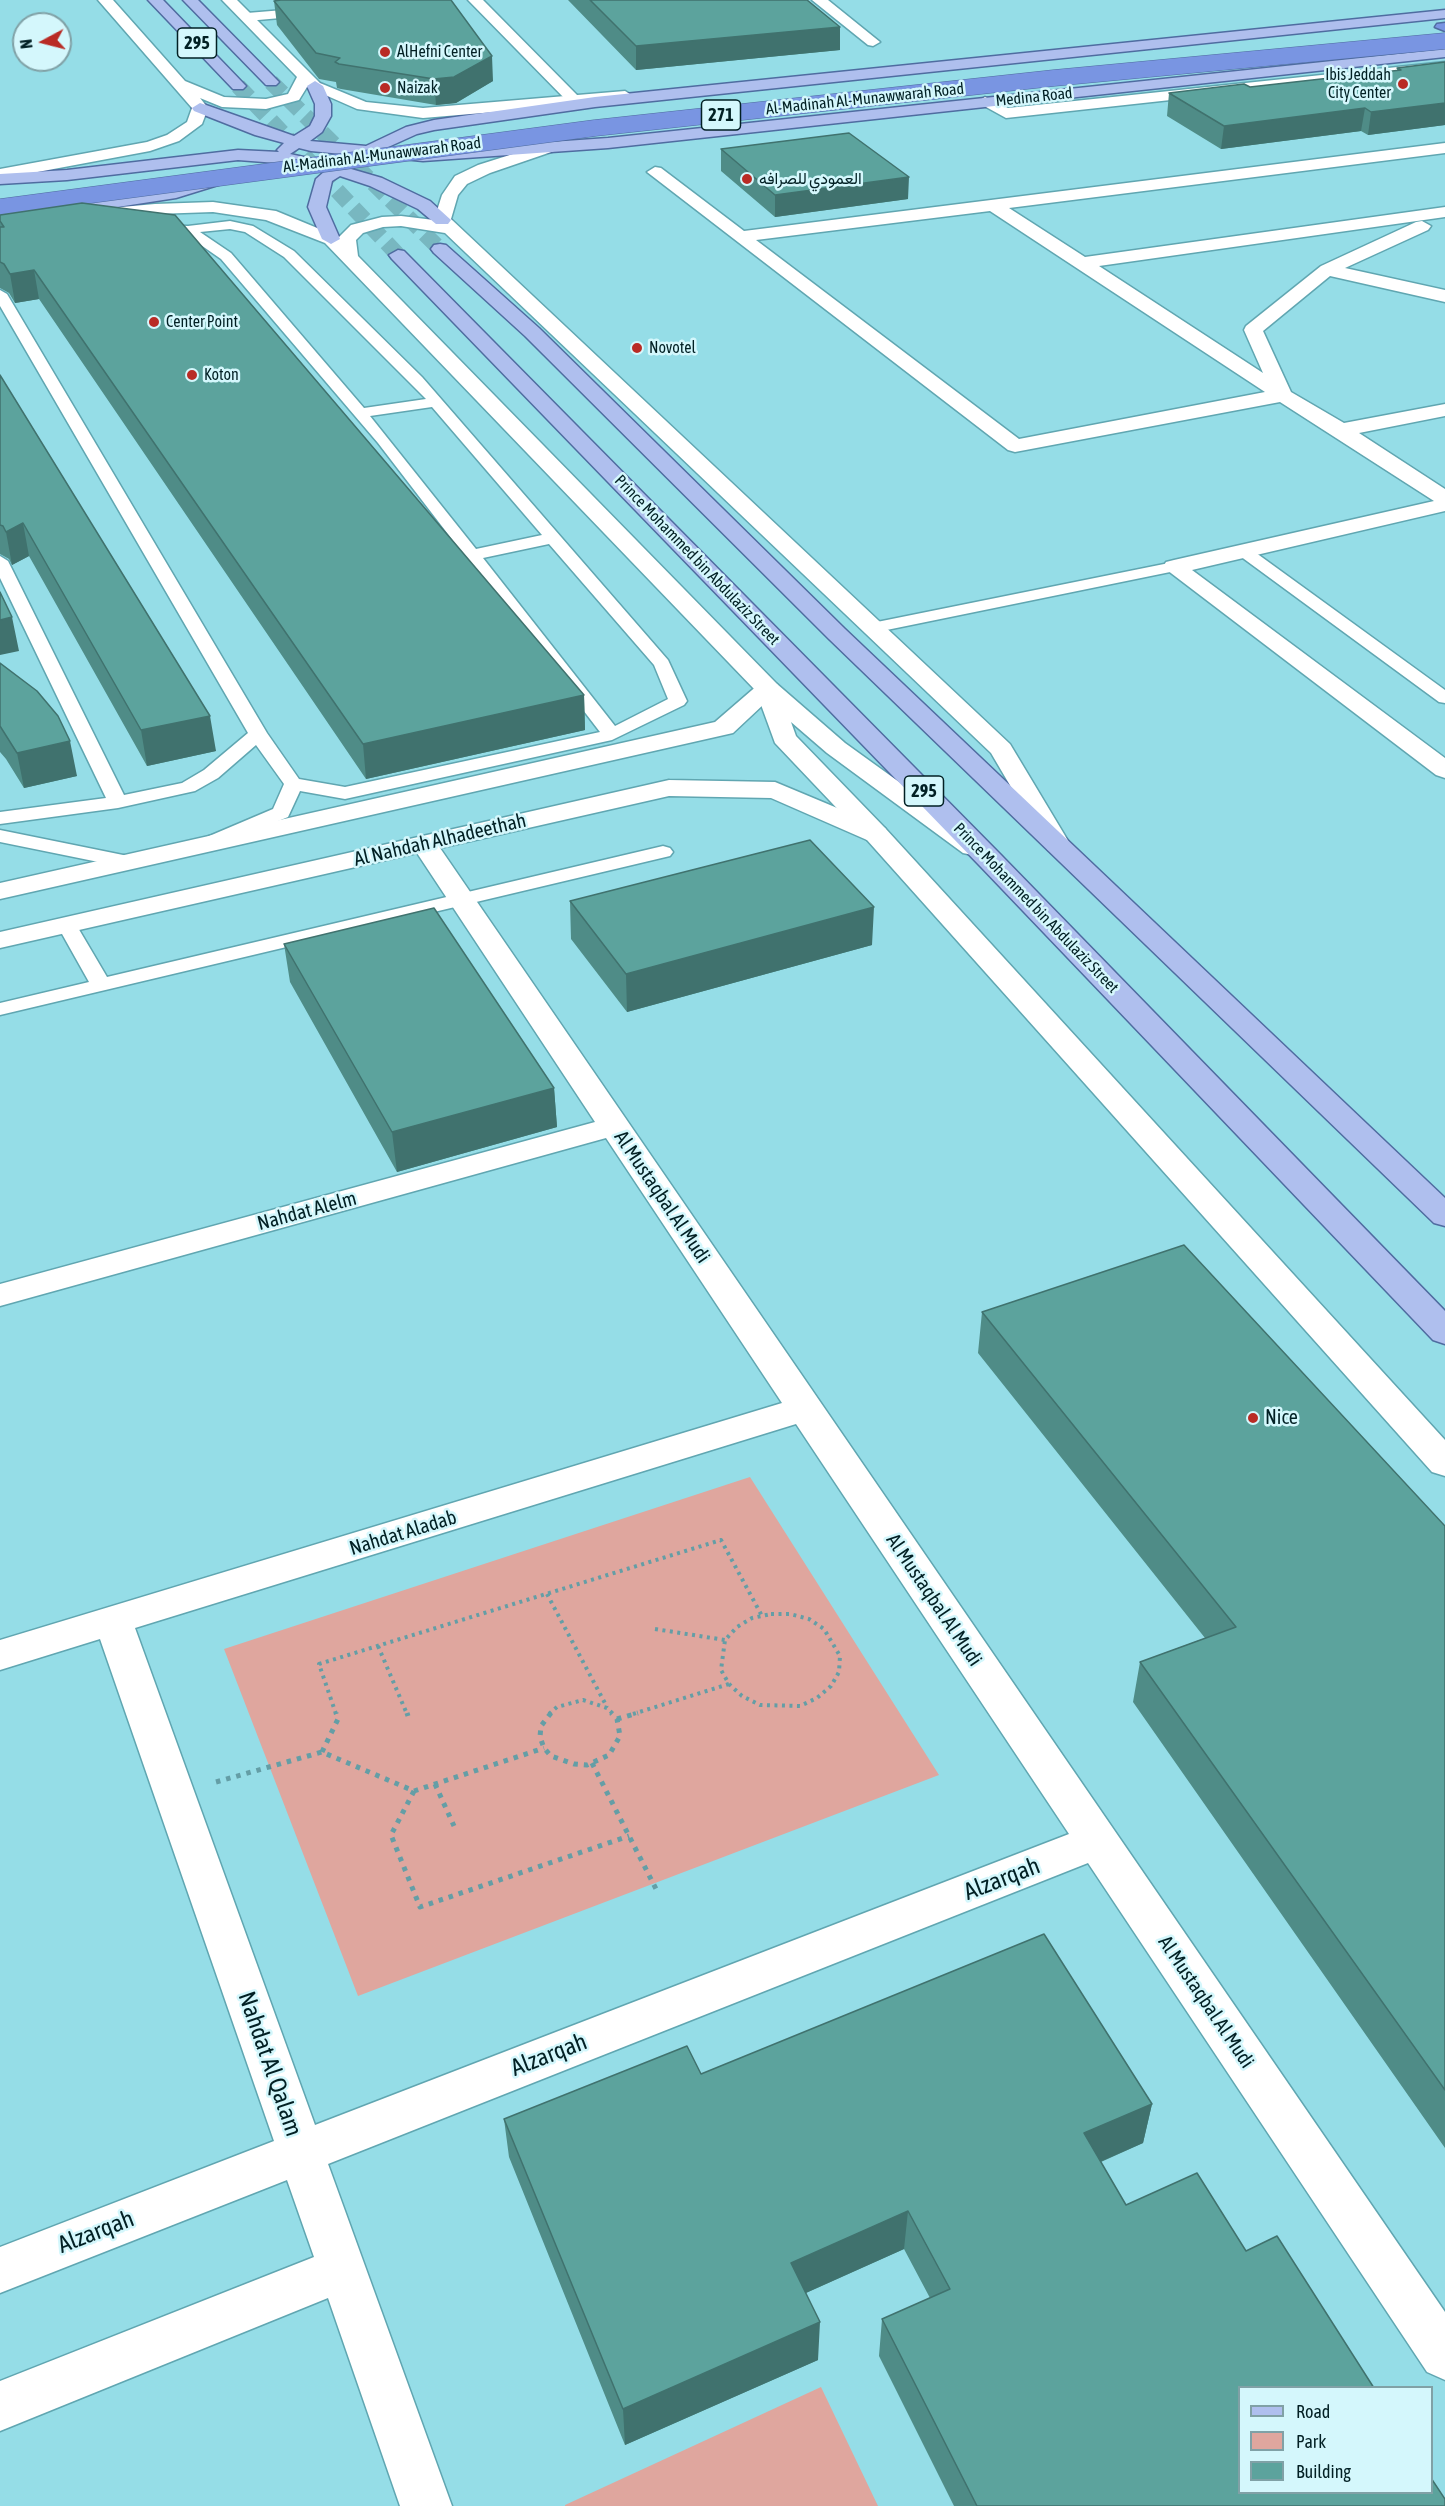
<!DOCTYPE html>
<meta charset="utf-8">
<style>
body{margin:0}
#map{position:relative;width:1445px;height:2506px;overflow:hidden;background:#95dde7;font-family:"Asap Condensed",sans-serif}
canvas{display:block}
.legend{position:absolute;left:1238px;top:2386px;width:195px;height:108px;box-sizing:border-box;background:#d4f7fc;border:2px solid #80a1a6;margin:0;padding:8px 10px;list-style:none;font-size:18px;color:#022024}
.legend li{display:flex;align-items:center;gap:12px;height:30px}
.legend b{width:30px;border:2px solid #80a1a6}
.north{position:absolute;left:12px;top:12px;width:60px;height:60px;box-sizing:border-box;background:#d4f7fc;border:2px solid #80a1a6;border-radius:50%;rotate:263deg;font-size:16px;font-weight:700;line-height:24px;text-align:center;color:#022024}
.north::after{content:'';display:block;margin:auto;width:21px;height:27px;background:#b92b25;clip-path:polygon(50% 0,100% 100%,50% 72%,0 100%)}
</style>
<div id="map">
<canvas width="1445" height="2506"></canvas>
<ul class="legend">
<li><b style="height:8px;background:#afbfee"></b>Road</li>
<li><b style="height:16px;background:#dfa69e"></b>Park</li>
<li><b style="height:16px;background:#5ca39d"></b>Building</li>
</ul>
<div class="north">N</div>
</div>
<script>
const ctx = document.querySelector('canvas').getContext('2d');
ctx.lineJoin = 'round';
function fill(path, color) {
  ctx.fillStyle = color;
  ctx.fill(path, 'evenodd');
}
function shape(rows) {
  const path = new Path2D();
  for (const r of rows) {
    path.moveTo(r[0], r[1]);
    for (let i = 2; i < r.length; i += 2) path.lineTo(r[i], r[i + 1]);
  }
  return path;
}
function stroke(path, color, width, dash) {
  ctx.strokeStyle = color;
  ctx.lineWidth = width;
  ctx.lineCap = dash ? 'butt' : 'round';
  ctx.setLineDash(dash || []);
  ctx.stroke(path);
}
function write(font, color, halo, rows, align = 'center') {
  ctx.font = font + ' "Asap Condensed",Vazirmatn,sans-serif';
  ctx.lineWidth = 5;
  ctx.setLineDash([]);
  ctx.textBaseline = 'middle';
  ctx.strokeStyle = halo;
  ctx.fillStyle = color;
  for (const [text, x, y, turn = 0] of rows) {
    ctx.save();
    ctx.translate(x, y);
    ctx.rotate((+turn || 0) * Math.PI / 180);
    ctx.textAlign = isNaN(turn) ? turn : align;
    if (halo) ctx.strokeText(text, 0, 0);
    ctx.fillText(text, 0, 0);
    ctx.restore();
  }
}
fill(shape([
 [750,1477,939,1775,358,1996,224,1649],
 [821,2387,878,2506,565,2506,565,2505]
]), '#dfa69e');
stroke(shape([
 [271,82,440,249],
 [238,86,398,255]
]), '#78b7c0', 16, [16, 8]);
const service = shape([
 [230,221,253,226,294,251,422,377,668,660,687,701,684,705,612,740,345,799,300,791,288,817,214,847,207,845,204,841,207,837,273,809,284,784,256,745,218,778,195,791,118,808,0,824,0,812,106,798,0,578,0,556,8,561,124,795,182,783,204,770,248,733,0,306,0,290,7,294,267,733,299,779,345,787,600,732,378,443,221,259,185,234,154,233,148,229,154,225,188,226,230,221],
 [230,229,245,232,284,257,426,399,364,408,231,253,200,232,230,229],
 [432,407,542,535,476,549,370,416,432,407],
 [549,544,654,665,668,699,615,726,483,558,549,544],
 [1246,548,1252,550,1445,690,1445,703,1439,702,1240,556,1238,553,1246,548],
 [1174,562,1182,567,1180,570,872,633,863,628,872,623,1174,562],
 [0,830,128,856,138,862,128,868,0,842,0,830],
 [663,846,670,848,673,852,670,856,0,1015,0,1003,89,982,57,925,60,921,74,921,107,977,663,846]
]);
const minor = shape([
 [468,0,483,0,579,97,582,100,579,103,569,103,468,0],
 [812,0,828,0,880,42,873,46,868,45,812,0],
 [320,7,327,11,325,14,247,21,240,17,247,13,320,7],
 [1445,62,1445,70,1006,118,977,102,985,97,1008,108,1445,62],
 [1445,143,1445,153,1009,208,1085,257,1445,207,1445,217,1099,266,1263,373,1244,330,1246,326,1321,266,1416,222,1422,221,1431,226,1428,230,1345,268,1445,290,1445,302,1330,276,1263,331,1291,392,1344,423,1445,404,1445,416,1359,433,1445,489,1445,511,1192,570,1445,758,1445,778,1436,775,1163,567,1166,562,1174,560,1434,501,1280,402,1015,452,1008,450,647,172,655,167,661,168,744,231,1445,143],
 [990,211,1265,392,1019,439,756,240,990,211],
 [768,682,777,684,780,689,733,733,0,899,0,883,715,722,759,684,768,682],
 [669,780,775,782,885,828,889,834,885,840,876,842,867,840,771,798,669,796,440,848,1445,2312,1445,2380,1427,2372,1088,1863,328,2164,452,2506,400,2506,328,2298,0,2431,0,2381,314,2257,287,2180,0,2293,0,2247,274,2141,100,1639,0,1670,0,1640,782,1403,606,1138,0,1306,0,1284,595,1122,417,853,0,948,0,932,669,780],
 [796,1424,1069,1834,315,2125,135,1628,796,1424]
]);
const secondary = shape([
 [98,0,113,0,185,81,224,97,266,99,288,94,297,77,222,0,237,0,320,83,366,102,423,108,625,91,633,96,625,101,423,118,357,109,307,87,299,100,266,109,222,107,200,98,208,108,202,124,179,141,150,151,0,179,0,169,147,142,167,135,187,122,192,108,98,0],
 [551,142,557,144,559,147,557,150,490,173,467,184,458,195,451,219,1010,744,1070,844,1066,850,1057,852,1048,850,991,753,445,233,401,226,383,227,363,233,356,240,358,256,777,684,845,743,981,841,985,847,981,853,972,855,963,853,827,753,791,722,796,736,885,828,1445,1440,1445,1476,1432,1472,867,840,775,743,756,691,325,243,266,220,213,212,155,214,0,228,0,218,155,204,213,202,276,211,339,237,351,225,382,217,401,216,434,220,442,195,455,176,478,165,551,142]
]);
const primary = shape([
 [148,0,163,0,243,83,246,86,243,89,233,89,148,0],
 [183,0,198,0,276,79,279,82,276,85,266,85,183,0],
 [1445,10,1445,18,595,107,434,130,417,134,386,148,423,151,608,138,1445,49,1445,57,608,148,423,161,372,156,351,169,382,178,430,201,451,220,448,224,436,224,418,209,370,186,340,176,332,181,326,207,340,239,331,244,322,239,308,207,316,179,325,171,303,165,238,160,67,180,0,184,0,174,67,170,238,150,279,152,277,150,284,143,255,135,194,111,192,108,200,103,206,105,294,136,310,126,315,116,315,104,307,86,315,81,323,86,331,104,331,116,322,132,310,141,366,146,406,127,434,120,595,97,1445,10],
 [299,148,311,151,352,155,336,164,290,154,299,148],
 [225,172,233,177,231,181,176,198,0,225,0,215,173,188,225,172],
 [440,244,446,245,539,328,845,629,1445,1198,1445,1226,1434,1223,829,639,525,336,434,253,431,249,434,245,440,244],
 [398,250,404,251,1001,855,1445,1311,1445,1344,1433,1340,981,867,392,259,389,255,398,250]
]);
const motorway = shape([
 [1445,23,1445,31,1435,27,1437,24,1445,23]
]);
stroke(service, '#60a6b1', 3);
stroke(minor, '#60a6b1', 3);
stroke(secondary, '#60a6b1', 3);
stroke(primary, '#4f6ca0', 3);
stroke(motorway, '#4f6ca0', 3);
stroke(shape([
 [547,1594,607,1707],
 [771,1614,790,1614,809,1619,824,1629,840,1656,839,1672,831,1686,817,1698,800,1706,760,1705,742,1696,729,1684,721,1670,725,1640,737,1627,752,1618,771,1614],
 [655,1629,725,1640],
 [378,1646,407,1714],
 [336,1714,319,1664,721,1540,762,1616],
 [549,1714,557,1707,583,1700,607,1708,613,1714],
 [633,1714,729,1684]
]), '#649ea6', 4, [3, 4.5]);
stroke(shape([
 [407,1713,408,1716],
 [551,1713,541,1726,540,1737,544,1748,551,1756,574,1764,587,1765,609,1755,620,1736,617,1719,611,1713],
 [617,1719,638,1713],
 [322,1752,338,1719,336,1713],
 [592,1763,656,1889],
 [216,1782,322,1752,414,1791,544,1748],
 [435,1784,454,1826],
 [414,1791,391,1835,420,1907,629,1836]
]), '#649ea6', 5, [4.5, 6]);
fill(service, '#fff');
fill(minor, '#fff');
fill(secondary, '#fff');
fill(primary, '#afbfee');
fill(motorway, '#7995e2');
const motorwayBridge = shape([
 [0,207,595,128,1054,78,1445,41]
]);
stroke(motorwayBridge, '#4f6ca0', 17, []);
stroke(motorwayBridge, '#7995e2', 16);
fill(shape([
 [568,0,807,0,840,27,840,50,636,70],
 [274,1,493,81,456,103,436,105,341,89,337,88,336,82,319,79,277,25],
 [1445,62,1445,125,1368,135,1361,131,1221,149,1167,116,1169,93,1250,87,1397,71,1397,68],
 [721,149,908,199,775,217,721,171],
 [0,215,584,695,585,730,366,779,39,299,15,303,9,293,0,288],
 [0,375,216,751,147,766,29,556,12,565,9,559,0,554],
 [0,663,77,776,24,788,6,759,0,752],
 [570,901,872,945,627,1012,571,939],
 [284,944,554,1088,557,1127,397,1172,290,982],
 [982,1312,1445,1526,1445,2148,1133,1702,1140,1662,1205,1638,978,1353],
 [701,2074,1152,2104,1143,2143,1101,2162,1126,2205,1246,2251,1445,2506,954,2506,879,2356,882,2319,930,2298,904,2249,806,2293,818,2360,625,2445,509,2157,504,2119]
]), '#4f8c87');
fill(shape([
 [840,27,840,50,636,70,636,46],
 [492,56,493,81,456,103,436,105,434,79],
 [1445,103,1445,125,1368,135,1371,112],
 [1365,108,1361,131,1221,149,1224,126],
 [909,177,908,199,775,217,775,195],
 [34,270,39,299,15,303,10,274],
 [23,523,29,556,12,565,6,532],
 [12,617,19,651,0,655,0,620],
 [584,695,585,730,366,779,363,744],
 [210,716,216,751,147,766,141,730],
 [70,741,77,776,24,788,17,753],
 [874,907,872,945,627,1012,626,974],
 [554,1088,557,1127,397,1172,392,1132],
 [1152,2104,1143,2143,1077,2172,1084,2133],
 [908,2211,904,2249,790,2300,791,2263],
 [820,2322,818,2360,625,2445,623,2409]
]), '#40726e');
const building = shape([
 [281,0,451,0,492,56,454,77,434,79,339,64,335,62,340,58,316,53,274,1,281,0],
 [590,0,807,0,840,27,636,46,590,0],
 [1445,62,1445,103,1371,112,1365,108,1224,126,1169,93,1244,84,1250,87,1401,70,1397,68,1445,62],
 [849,133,909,177,775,195,721,149,849,133],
 [82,203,175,215,584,695,363,744,34,270,10,274,4,264,0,262,0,227,4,227,0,221,0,215,82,203],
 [0,375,210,716,141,730,23,523,6,532,3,526,0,525,0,375],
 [0,592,12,617,0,620,0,592],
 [0,663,37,691,58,716,70,741,17,753,0,726,0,663],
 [810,840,874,907,626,974,570,901,810,840],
 [434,908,554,1088,392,1132,284,944,434,908],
 [1184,1245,1445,1526,1445,2090,1140,1662,1236,1627,982,1312,1184,1245],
 [1044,1934,1152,2104,1084,2133,1126,2205,1197,2173,1246,2251,1277,2236,1374,2388,1239,2388,1239,2493,1431,2493,1431,2478,1445,2499,1445,2506,977,2506,882,2319,950,2289,908,2211,791,2263,820,2322,623,2409,504,2119,687,2046,701,2074,1044,1934]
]);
fill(building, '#5ca39d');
stroke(building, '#40726e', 1.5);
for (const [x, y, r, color] of [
 [385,52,6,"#b92b25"],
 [1403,84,6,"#b92b25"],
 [385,88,6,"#b92b25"],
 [747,179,6,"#b92b25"],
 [154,322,6,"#b92b25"],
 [637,348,6,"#b92b25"],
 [192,375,6,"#b92b25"],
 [1253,1418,6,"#b92b25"]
]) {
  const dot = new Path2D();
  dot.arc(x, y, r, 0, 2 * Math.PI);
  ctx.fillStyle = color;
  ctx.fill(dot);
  stroke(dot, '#d4f7fc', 2);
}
write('16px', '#022024', '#d4f7fc', [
 ["AlHefni Center",397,52],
 ["Ibis Jeddah",1391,75,"right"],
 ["City Center",1391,93,"right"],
 ["Naizak",397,88],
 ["العمودي للصرافه",759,179],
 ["Center Point",166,322],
 ["Novotel",649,348],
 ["Koton",204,375]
], 'left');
write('16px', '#022024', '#d4f7fc', [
 ["Medina Road",1034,97,-6],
 ["Al-Madinah Al-Munawwarah Road",865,99,-6],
 ["Al-Madinah Al-Munawwarah Road",382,155,-7],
 ["Prince Mohammed bin Abdulaziz Street",697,560,46],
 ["Prince Mohammed bin Abdulaziz Street",1036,908,46]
]);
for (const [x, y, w] of [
 [197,43,39],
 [721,115,39],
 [924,791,39]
]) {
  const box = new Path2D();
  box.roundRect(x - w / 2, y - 15, w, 30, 4.5);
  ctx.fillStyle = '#d4f7fc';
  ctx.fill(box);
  stroke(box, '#022024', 1.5);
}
write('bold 18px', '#022024', null, [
 ["295",197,43],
 ["271",721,115],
 ["295",924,791]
]);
write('20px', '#022024', '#d4f7fc', [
 ["Al Nahdah Alhadeethah",440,840,-13],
 ["Al Mustaqbal Al Mudi",662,1197,56],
 ["Nahdat Alelm",307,1211,-15],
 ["Nahdat Aladab",403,1533,-17],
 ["Al Mustaqbal Al Mudi",934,1600,56],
 ["Al Mustaqbal Al Mudi",1206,2002,56]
]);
write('20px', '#022024', '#d4f7fc', [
 ["Nice",1265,1418]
], 'left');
write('24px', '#022024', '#d4f7fc', [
 ["Alzarqah",1002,1879,-21],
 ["Alzarqah",549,2055,-21],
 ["Nahdat Al Qalam",270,2064,71],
 ["Alzarqah",96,2232,-21]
]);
</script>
